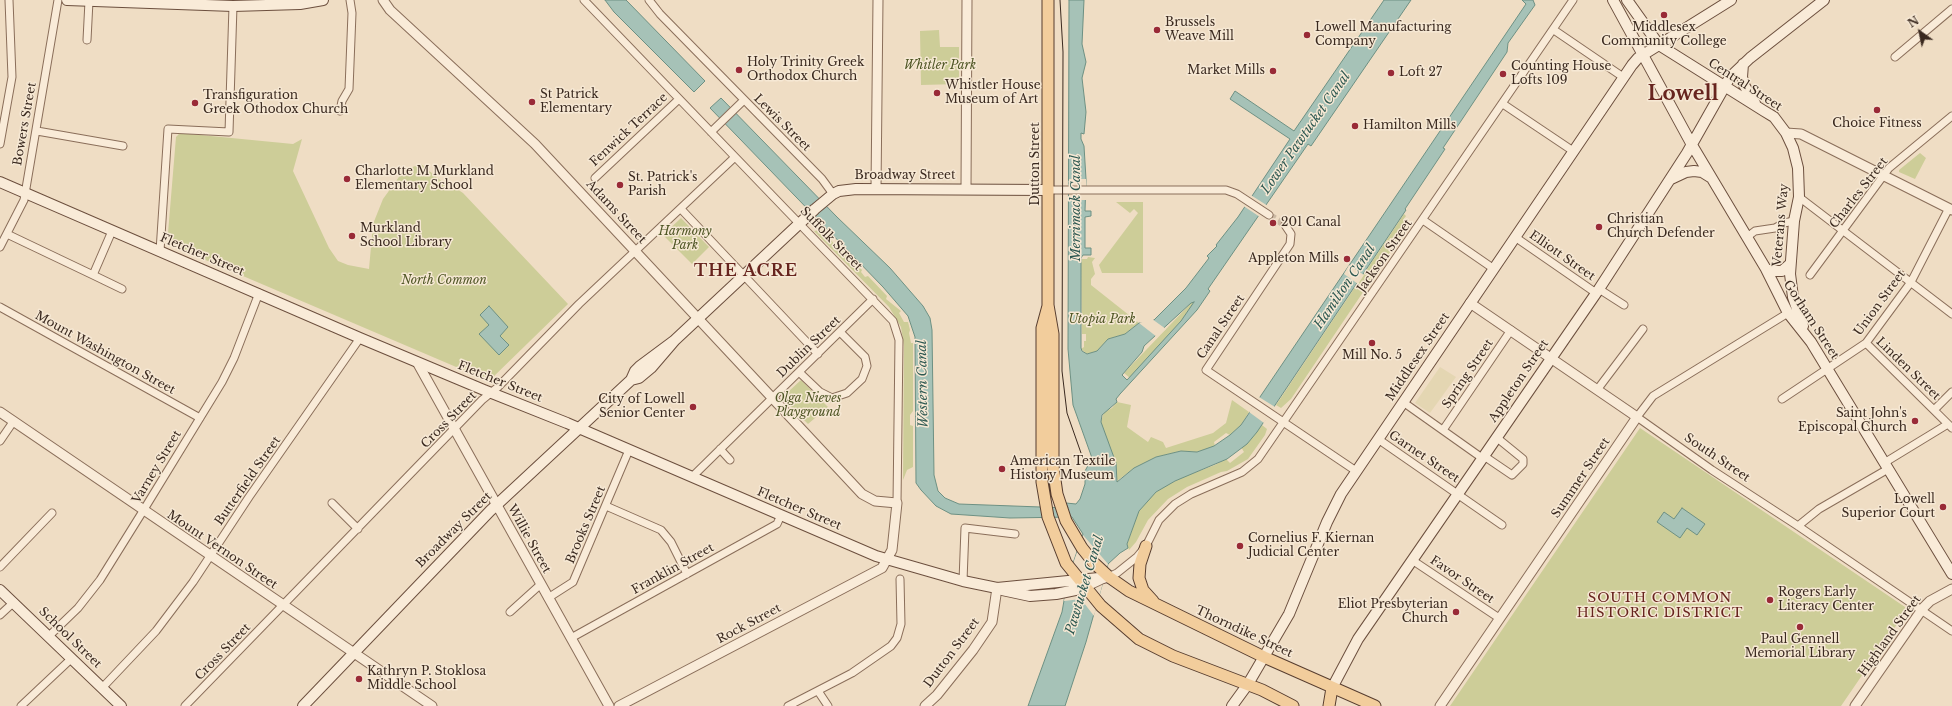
<!DOCTYPE html>
<style>
body{margin:0}
#map{position:relative;width:1952px;height:706px;overflow:hidden;background:#efddc4;font-family:"Libre Baskerville",serif}
canvas{display:block}
.north{position:absolute;left:1900px;top:12px;width:40px;height:40px;-webkit-text-stroke:3px #f6e8d4;paint-order:stroke;rotate:327deg;font-size:11px;font-weight:700;line-height:16px;text-align:center;color:#3a291f}
.north::after{content:'';display:block;margin:auto;width:14px;height:18px;background:#3a291f;clip-path:polygon(50% 0,100% 100%,50% 72%,0 100%)}
</style>
<div id="map">
<canvas width="1952" height="706"></canvas>
<div class="north">N</div>
</div>
<script>
const ctx = document.querySelector('canvas').getContext('2d');
ctx.lineJoin = 'round';
function fill(path, color) {
  ctx.fillStyle = color;
  ctx.fill(path, 'evenodd');
}
function shape(rows) {
  const path = new Path2D();
  for (const r of rows) {
    path.moveTo(r[0], r[1]);
    for (let i = 2; i < r.length; i += 2) path.lineTo(r[i], r[i + 1]);
  }
  return path;
}
function stroke(path, color, width, dash) {
  ctx.strokeStyle = color;
  ctx.lineWidth = width;
  ctx.lineCap = dash ? 'butt' : 'round';
  ctx.setLineDash(dash || []);
  ctx.stroke(path);
}
function write(font, color, halo, rows, align = 'center') {
  ctx.font = font + ' "Libre Baskerville",serif';
  ctx.lineWidth = 3;
  ctx.setLineDash([]);
  ctx.textBaseline = 'middle';
  ctx.strokeStyle = halo;
  ctx.fillStyle = color;
  for (const [text, x, y, turn = 0] of rows) {
    ctx.save();
    ctx.translate(x, y);
    ctx.rotate((+turn || 0) * Math.PI / 180);
    ctx.textAlign = isNaN(turn) ? turn : align;
    if (halo) ctx.strokeText(text, 0, 0);
    ctx.fillText(text, 0, 0);
    ctx.restore();
  }
}
fill(shape([
 [1440,367,1456,377,1430,413,1415,403]
]), '#e4d6b2');
fill(shape([
 [939,30,940,47,959,47,959,84,921,85,920,31],
 [180,133,293,144,302,139,293,171,329,248,338,261,348,265,369,269,373,224,383,199,404,170,421,164,451,189,457,189,463,193,568,304,489,381,175,247,170,243,168,233,176,137],
 [1920,153,1926,158,1915,179,1899,172,1899,170],
 [1116,202,1143,202,1143,273,1102,273,1099,265,1138,213,1134,209,1130,213],
 [1404,214,1406,216,1403,220,1409,224,1291,399,1281,408,1276,405],
 [681,218,709,247,692,264,663,235],
 [822,230,830,236,831,240,835,245,837,243,862,270,861,272,865,277,868,276,887,296,886,299,901,311,899,313,904,322,908,322,910,330,909,333,911,343,913,343,913,411,910,415,910,425,913,426,913,467,907,470,903,480,904,346,901,327,889,307,814,231],
 [1088,257,1095,258,1092,262,1095,274,1091,279,1091,285,1139,323,1125,334,1108,339,1097,351,1087,354,1081,349,1084,347,1084,341,1086,341,1086,334,1082,334,1081,259,1087,259],
 [1191,303,1194,303,1181,321,1130,378,1124,373],
 [801,380,828,407,808,424,789,405,786,398,788,392],
 [1232,400,1249,412,1241,425,1230,435,1226,433,1214,442,1215,446,1197,452,1181,451,1156,457,1134,468,1117,481,1101,422,1104,412,1112,408,1117,402,1131,405,1127,427,1148,442,1151,437,1163,442,1166,448,1213,433,1226,423],
 [1262,425,1267,429,1265,435,1248,459,1227,471,1221,472,1187,487,1168,499,1148,520,1136,542,1129,550,1127,545,1137,514,1150,497,1163,487,1183,477,1215,465,1226,459,1230,463,1244,452,1241,447,1250,440],
 [1640,428,1905,607,1906,611,1841,706,1450,706]
]), '#cdcd98');
const water = shape([
 [605,0,626,0,705,81,694,92,614,12,605,0],
 [1069,0,1084,0,1082,44,1086,62,1082,78,1086,112,1084,134,1081,133,1081,139,1084,146,1086,179,1085,211,1091,211,1091,216,1085,217,1085,248,1091,248,1091,255,1083,255,1081,258,1081,348,1082,351,1087,354,1097,351,1108,339,1125,334,1139,323,1145,323,1154,320,1186,288,1209,258,1207,256,1217,246,1216,245,1238,217,1290,139,1230,99,1235,91,1294,131,1384,0,1411,0,1311,146,1308,144,1208,289,1210,291,1197,310,1120,394,1116,399,1117,402,1102,415,1101,422,1116,463,1117,482,1134,468,1156,457,1181,451,1197,452,1214,446,1230,435,1241,425,1526,4,1522,0,1533,0,1535,5,1508,43,1507,52,1443,148,1445,149,1405,209,1406,210,1257,432,1247,444,1227,459,1175,481,1156,492,1139,511,1127,544,1128,548,1120,553,1108,564,1086,642,1065,706,1028,706,1062,612,1068,578,1083,534,1072,517,1010,518,951,514,936,506,921,490,916,483,915,337,908,316,883,287,710,108,721,98,837,217,890,268,923,306,930,318,932,330,934,475,938,491,945,498,959,504,1068,508,1066,503,1076,504,1080,499,1085,484,1085,471,1092,458,1073,405,1068,349,1069,0],
 [1194,302,1181,321,1127,380,1122,375,1142,352,1144,346,1191,303,1194,302],
 [489,306,508,327,500,336,509,345,499,355,479,334,489,325,480,315,489,306],
 [1682,508,1705,524,1697,535,1687,528,1680,538,1657,522,1664,512,1674,519,1682,508]
]);
fill(water, '#a6c2b7');
stroke(water, '#6d9083', 1);
fill(shape([
 [1069,179,1086,179,1086,200,1069,200],
 [1249,194,1268,206,1260,217,1242,205],
 [1349,265,1364,275,1358,284,1344,274],
 [1152,319,1166,329,1157,337,1139,323],
 [1259,397,1275,407,1264,423,1249,412],
 [1083,535,1108,564,1094,616,1081,599,1064,601,1068,578]
]), '#efddc4');
stroke(shape([
 [1269,215,1285,225]
]), '#cbb9a3', 7, [7, 3.5]);
const minor = shape([
 [584,0,893,321,899,340,897,503],
 [649,0,660,14,822,179,833,194],
 [1554,30,1623,77],
 [87,40,89,1],
 [1895,57,1952,9],
 [1503,104,1573,151],
 [340,111,342,101,349,89,352,13,350,0],
 [37,131,123,146],
 [711,132,744,100],
 [0,144,12,77,9,0],
 [595,178,679,99],
 [1049,190,1226,190,1237,194,1269,215],
 [1799,197,1952,314],
 [681,209,818,354],
 [1423,220,1494,269],
 [1285,225,1291,234,1290,244,1206,370,1356,471],
 [7,234,93,275,112,231],
 [1515,237,1596,293],
 [1747,237,1755,231,1775,228,1784,223,1794,221],
 [0,247,24,200,58,0],
 [160,251,168,129,229,132,233,6],
 [93,275,122,289],
 [1810,275,1889,168,1952,116],
 [1599,289,1624,305],
 [0,307,200,418],
 [1788,313,1653,396,1637,417,1712,470,1798,526,1952,631],
 [1866,343,1952,428],
 [799,372,820,392,832,398,847,393,862,379,867,366,865,357,840,332],
 [1597,390,1643,329],
 [1782,399,1866,343,1911,282,1949,208],
 [1403,402,1482,458],
 [1934,410,1952,392],
 [1443,430,1511,330],
 [1378,439,1502,525],
 [0,441,13,422],
 [720,449,730,460],
 [1484,456,1512,475,1523,464,1523,459,1496,437],
 [1884,463,1948,424],
 [692,477,873,299],
 [332,503,358,529],
 [606,506,661,530,671,542,687,574],
 [1798,526,1819,509,1888,469],
 [1412,560,1499,618],
 [0,567,52,513],
 [963,581,965,528,1015,534],
 [1085,588,1117,573,1137,557,1146,546,1159,520,1175,504,1191,494,1242,472,1258,459,1573,0],
 [548,598,573,582,629,450],
 [510,612,541,584],
 [0,615,14,602],
 [49,636,78,608,100,580,143,511,222,382,234,358,259,293],
 [571,638,777,524,781,515],
 [102,688,156,631,193,582,249,497,360,338],
 [818,691,828,706],
 [21,706,72,658],
 [185,706,482,400,498,387,579,304,735,157],
 [788,706,852,673,891,646,897,638,901,624,900,579]
]);
const tertiary = shape([
 [383,0,390,10,535,144,862,494,875,501,897,503,892,550,882,568,619,706],
 [1786,133,1801,134,1952,210],
 [876,189,878,0],
 [966,189,967,0],
 [417,362,609,706],
 [0,412,432,706],
 [925,706,937,695,973,650,992,622,997,588],
 [1440,706,1637,417,1470,303],
 [1855,706,1923,608,1930,601,1952,589]
]);
const secondary = shape([
 [67,0,233,6,300,4,323,0],
 [1613,0,1692,145,1766,269,1788,313,1811,342,1952,574],
 [1627,0,1659,45,1764,111,1774,117,1786,133,1793,148,1798,168,1799,197,1794,221,1790,274,1793,297,1803,326],
 [1743,64,1742,77,1744,85,1755,103],
 [1671,179,1686,172,1694,171,1702,172,1710,177],
 [0,182,360,338,484,390,567,423,876,556,963,581,997,588,1109,577],
 [1766,269,1771,271,1782,271,1790,264],
 [631,380,639,378,651,368,675,340,815,209,833,194,839,191,856,189,1049,190],
 [0,590,121,706],
 [1002,590,1030,596,1056,594,1085,588],
 [1332,688,1358,639,1599,289,1687,153,1730,77,1750,58,1824,0],
 [303,706,490,511,631,380,635,371,640,366,675,340],
 [1232,706,1248,684,1289,614,1327,522,1341,494,1632,65,1638,58,1731,0]
]);
const primary = shape([
 [1048,0,1048,305,1053,334,1053,466,1057,494,1066,521,1082,548,1094,563,1109,577,1129,591,1264,657,1375,706],
 [1048,306,1042,328,1042,482,1048,517,1066,563,1101,606,1139,639,1173,656,1262,690,1293,706],
 [1146,546,1140,564,1139,578,1143,590,1153,601],
 [1329,706,1332,688]
]);
stroke(minor, '#8a6e5a', 9);
stroke(tertiary, '#8a6e5a', 11);
stroke(secondary, '#6c4f3e', 12);
stroke(primary, '#573d2f', 13);
stroke(minor, '#f9ebd8', 7);
stroke(tertiary, '#f9ebd8', 9);
stroke(secondary, '#f9ebd8', 10);
stroke(primary, '#f2cd9c', 11);
stroke(shape([
 [1060,0,1063,52,1062,371,1067,413,1081,453]
]), '#3a291f', 1);
for (const [x, y, r, color] of [
 [1664,15,4,"#992a37"],
 [1157,30,4,"#992a37"],
 [1307,35,4,"#992a37"],
 [739,70,4,"#992a37"],
 [1273,71,4,"#992a37"],
 [1391,73,4,"#992a37"],
 [1503,74,4,"#992a37"],
 [937,93,4,"#992a37"],
 [532,102,4,"#992a37"],
 [195,103,4,"#992a37"],
 [1877,110,4,"#992a37"],
 [1355,126,4,"#992a37"],
 [347,179,4,"#992a37"],
 [620,185,4,"#992a37"],
 [1273,223,4,"#992a37"],
 [1599,227,4,"#992a37"],
 [352,236,4,"#992a37"],
 [1347,259,4,"#992a37"],
 [1372,343,4,"#992a37"],
 [693,407,4,"#992a37"],
 [1915,421,4,"#992a37"],
 [1002,469,4,"#992a37"],
 [1943,507,4,"#992a37"],
 [1240,546,4,"#992a37"],
 [1770,600,4,"#992a37"],
 [1456,612,4,"#992a37"],
 [1800,627,4,"#992a37"],
 [359,679,4,"#992a37"]
]) {
  const dot = new Path2D();
  dot.arc(x, y, r, 0, 2 * Math.PI);
  ctx.fillStyle = color;
  ctx.fill(dot);
  stroke(dot, '#f6e8d4', 1.5);
}
write('12px', '#3a291f', '#f6e8d4', [
 ["Brussels",1165,23],
 ["Weave Mill",1165,37],
 ["Lowell Manufacturing",1315,28],
 ["Company",1315,42],
 ["Middlesex",1664,28,"center"],
 ["Community College",1664,42,"center"],
 ["Holy Trinity Greek",747,63],
 ["Orthodox Church",747,77],
 ["Counting House",1511,67],
 ["Lofts 109",1511,81],
 ["Market Mills",1265,71,"right"],
 ["Loft 27",1399,73],
 ["Whistler House",945,86],
 ["Museum of Art",945,100],
 ["St Patrick",540,95],
 ["Elementary",540,109],
 ["Transfiguration",203,96],
 ["Greek Othodox Church",203,110],
 ["Choice Fitness",1877,124,"center"],
 ["Hamilton Mills",1363,126],
 ["Charlotte M Murkland",355,172],
 ["Elementary School",355,186],
 ["St. Patrick's",628,178],
 ["Parish",628,192],
 ["Christian",1607,220],
 ["Church Defender",1607,234],
 ["201 Canal",1281,223],
 ["Murkland",360,229],
 ["School Library",360,243],
 ["Appleton Mills",1339,259,"right"],
 ["Mill No. 5",1372,356,"center"],
 ["City of Lowell",685,400,"right"],
 ["Senior Center",685,414,"right"],
 ["Saint John's",1907,414,"right"],
 ["Episcopal Church",1907,428,"right"],
 ["American Textile",1010,462],
 ["History Museum",1010,476],
 ["Lowell",1935,500,"right"],
 ["Superior Court",1935,514,"right"],
 ["Cornelius F. Kiernan",1248,539],
 ["Judicial Center",1248,553],
 ["Rogers Early",1778,593],
 ["Literacy Center",1778,607],
 ["Eliot Presbyterian",1448,605,"right"],
 ["Church",1448,619,"right"],
 ["Paul Gennell",1800,640,"center"],
 ["Memorial Library",1800,654,"center"],
 ["Kathryn P. Stoklosa",367,672],
 ["Middle School",367,686]
], 'left');
write('italic 12px', '#4f5625', '#f6e8d4', [
 ["Whitler Park",940,66],
 ["Harmony",685,232],
 ["Park",685,246],
 ["North Common",444,281],
 ["Utopia Park",1102,320],
 ["Olga Nieves",808,399],
 ["Playground",808,413]
]);
write('12px', '#3a291f', '#f6e8d4', [
 ["Central Street",1745,85,33],
 ["Lewis Street",782,123,45],
 ["Bowers Street",25,124,-80],
 ["Fenwick Terrace",629,130,-43],
 ["Dutton Street",1036,164,-90],
 ["Broadway Street",905,176],
 ["Charles Street",1859,193,-52],
 ["Adams Street",616,212,47],
 ["Veterans Way",1781,225,-85],
 ["Suffolk Street",831,239,46],
 ["Fletcher Street",202,255,23],
 ["Jackson Street",1385,256,-55],
 ["Elliott Street",1562,256,35],
 ["Union Street",1880,303,-54],
 ["Gorham Street",1811,320,57],
 ["Canal Street",1221,327,-56],
 ["Dublin Street",809,347,-44],
 ["Mount Washington Street",105,353,29],
 ["Middlesex Street",1418,357,-56],
 ["Linden Street",1908,369,44],
 ["Spring Street",1468,374,-56],
 ["Appleton Street",1519,381,-56],
 ["Fletcher Street",500,382,22],
 ["Cross Street",449,420,-46],
 ["Garnet Street",1424,457,34],
 ["South Street",1717,458,34],
 ["Varney Street",157,467,-59],
 ["Summer Street",1581,478,-56],
 ["Butterfield Street",248,481,-55],
 ["Fletcher Street",799,509,23],
 ["Brooks Street",586,525,-67],
 ["Broadway Street",454,530,-45],
 ["Willie Street",529,539,61],
 ["Mount Vernon Street",222,550,34],
 ["Franklin Street",673,569,-29],
 ["Favor Street",1462,580,34],
 ["Rock Street",749,624,-28],
 ["Thorndike Street",1244,632,25],
 ["Highland Street",1890,636,-54],
 ["School Street",70,638,44],
 ["Cross Street",223,652,-46],
 ["Dutton Street",952,653,-53]
]);
write('italic 13px', '#2e5952', '#f6e8d4', [
 ["Lower Pawtucket Canal",1306,133,-55],
 ["Merrimack Canal",1076,208,-90],
 ["Hamilton Canal",1345,287,-56],
 ["Western Canal",923,384,-91],
 ["Pawtucket Canal",1085,585,-73]
]);
ctx.letterSpacing = '1px';
write('13px', '#67241e', '#f6e8d4', [
 ["SOUTH COMMON",1660,598],
 ["HISTORIC DISTRICT",1660,613]
]);
ctx.letterSpacing = '0px';
ctx.letterSpacing = '1px';
write('bold 16px', '#67241e', '#f6e8d4', [
 ["THE ACRE",746,271]
]);
ctx.letterSpacing = '0px';
write('bold 20px', '#67241e', '#f6e8d4', [
 ["Lowell",1683,94]
]);
</script>
